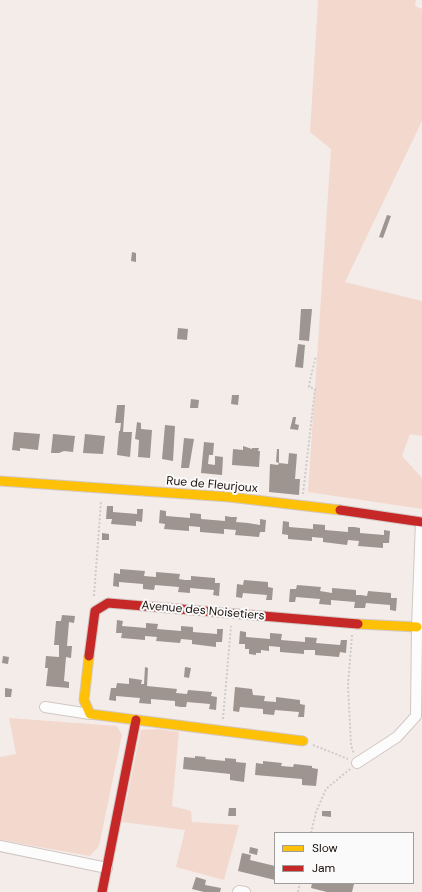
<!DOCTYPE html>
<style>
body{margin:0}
#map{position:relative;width:422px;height:892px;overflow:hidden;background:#f4ece9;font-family:"DM Sans",sans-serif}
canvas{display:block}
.legend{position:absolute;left:274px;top:832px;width:140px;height:52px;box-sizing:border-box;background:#fafafa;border:1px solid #a09c9a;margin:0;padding:5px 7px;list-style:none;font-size:12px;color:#1a0e09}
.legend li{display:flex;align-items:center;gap:8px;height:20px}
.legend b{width:20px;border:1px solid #a09c9a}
</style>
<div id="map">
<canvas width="422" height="892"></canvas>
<ul class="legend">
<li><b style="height:5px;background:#ffc107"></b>Slow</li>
<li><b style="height:5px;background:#c62828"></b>Jam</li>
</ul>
</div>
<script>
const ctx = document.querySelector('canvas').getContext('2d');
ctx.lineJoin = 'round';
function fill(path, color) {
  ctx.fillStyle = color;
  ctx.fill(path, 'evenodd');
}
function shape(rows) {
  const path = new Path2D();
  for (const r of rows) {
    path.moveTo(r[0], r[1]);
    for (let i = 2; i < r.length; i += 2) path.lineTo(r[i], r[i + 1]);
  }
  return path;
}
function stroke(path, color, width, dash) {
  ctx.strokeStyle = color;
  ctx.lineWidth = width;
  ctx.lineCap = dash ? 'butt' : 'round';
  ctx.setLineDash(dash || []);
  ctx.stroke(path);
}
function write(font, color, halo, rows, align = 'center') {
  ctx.font = font + ' "DM Sans",sans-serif';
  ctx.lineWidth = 4;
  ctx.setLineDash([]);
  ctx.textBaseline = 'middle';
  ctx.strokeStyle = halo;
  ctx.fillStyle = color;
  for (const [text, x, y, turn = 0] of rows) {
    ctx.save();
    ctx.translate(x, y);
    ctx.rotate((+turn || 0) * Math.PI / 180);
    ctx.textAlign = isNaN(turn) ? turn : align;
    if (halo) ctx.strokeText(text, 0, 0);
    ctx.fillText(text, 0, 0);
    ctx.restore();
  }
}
fill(shape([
 [318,0,416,0,415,6,422,9,422,121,345,282,422,301,422,436,410,434,402,456,422,478,422,509,308,492,331,149,310,132],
 [9,718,117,726,122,735,99,846,90,856,0,840,0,757,16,754],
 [158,729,179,732,172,806,191,811,192,822,239,825,224,880,176,867,185,830,122,822,141,730]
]), '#f3d8ce');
fill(shape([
 [387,215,391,216,383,238,379,237],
 [132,252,136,253,136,262,131,261],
 [301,309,312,309,309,341,299,340],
 [178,328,188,329,187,340,177,339],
 [298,344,305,345,303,368,295,367],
 [232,395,239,395,238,405,231,404],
 [191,399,199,400,198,408,190,408],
 [117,405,125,405,123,432,132,432,130,457,117,455,119,431,120,431,121,423,115,423],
 [293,417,296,417,295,424,299,425,298,430,290,429],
 [137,422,141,423,141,429,152,430,150,458,138,457,139,440,135,439],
 [165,425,175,426,173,461,162,459],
 [14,432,40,434,38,450,20,448,20,451,12,450],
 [53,434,75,436,73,452,64,451,59,453,51,453],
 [85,434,105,436,103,454,83,453],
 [184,438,194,439,189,468,181,468],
 [204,442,214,443,213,455,209,455,208,464,215,465,215,456,223,457,222,475,201,473],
 [243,446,252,449,252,448,259,448,258,451,260,451,259,467,232,465,233,449,243,450],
 [277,449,279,449,279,463,288,464,289,453,297,454,295,479,300,479,299,495,269,492,270,464,278,465,279,463,276,462],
 [107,506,113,506,113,512,137,514,137,509,143,509,142,522,136,521,136,526,111,524,112,519,106,519],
 [160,510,166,511,166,516,190,518,190,513,201,514,201,519,225,521,225,516,231,517,237,517,236,522,248,523,260,525,260,519,266,520,265,532,260,532,259,537,235,535,236,530,224,529,224,534,200,532,200,527,189,526,189,531,164,529,165,524,159,523],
 [283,521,289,522,289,527,313,529,313,524,325,525,325,530,348,532,348,527,354,527,360,528,360,533,384,535,384,530,390,531,389,543,383,543,383,548,358,546,359,541,348,540,347,545,323,542,323,538,312,537,312,541,288,539,288,535,282,534],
 [102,533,109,534,109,540,102,540],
 [120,569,145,571,144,576,156,577,156,572,180,574,179,579,185,580,191,580,191,576,215,578,215,583,220,583,219,596,213,595,214,590,190,588,190,593,178,592,179,587,155,585,154,590,143,589,143,584,119,582,119,587,113,586,114,573,120,574],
 [244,580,268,582,268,587,273,588,272,600,266,600,267,595,243,593,242,598,236,597,237,584,243,585],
 [297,585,321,587,320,591,332,593,332,588,356,590,356,595,361,595,367,596,368,591,391,593,391,598,397,598,396,611,390,610,390,605,366,603,365,608,354,608,355,602,331,600,331,605,319,604,320,599,296,597,295,602,289,602,290,589,296,589],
 [62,615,75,616,74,623,69,622,67,646,72,646,71,658,66,657,64,681,69,682,69,688,46,686,48,668,45,668,46,656,59,657,59,645,54,645,56,621,61,621],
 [117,620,123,621,122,626,146,628,146,623,158,624,157,629,181,631,181,626,193,627,193,632,217,634,217,629,223,629,222,642,216,642,216,647,192,644,192,640,181,639,180,643,156,641,157,637,145,636,145,640,121,638,122,633,116,633],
 [240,631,246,632,246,637,270,639,270,633,282,634,281,640,305,642,305,637,317,638,316,643,340,645,341,640,347,640,346,653,340,652,339,657,315,655,315,650,304,650,304,654,280,652,280,647,269,646,269,651,261,650,261,653,256,653,256,655,249,654,249,649,245,649,245,644,239,644],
 [3,656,9,657,8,664,2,663],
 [145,667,148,668,147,686,177,689,176,693,187,694,188,690,212,692,211,696,217,697,216,710,209,709,210,704,187,702,186,707,181,707,175,706,175,701,151,699,151,704,139,703,140,698,116,696,116,701,109,700,111,688,116,688,117,683,129,684,129,678,142,680,141,684,144,684],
 [185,667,191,668,189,678,184,677],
 [235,687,252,689,253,695,265,696,264,701,276,702,276,697,300,700,300,704,305,705,304,717,298,717,299,712,275,710,274,715,263,714,263,709,240,707,239,712,233,711],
 [5,688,12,689,11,697,5,697],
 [195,756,206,757,205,759,225,761,225,758,236,759,236,762,246,763,244,782,230,780,230,774,183,769,184,757,195,758],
 [263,761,282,763,281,766,293,767,294,764,312,766,312,768,318,769,316,786,302,785,302,779,255,775,256,763,263,764],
 [229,808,236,808,236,816,228,816],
 [322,811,331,811,331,817,322,816],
 [250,847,258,849,257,855,249,853],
 [242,853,251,855,250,860,275,866,275,880,238,871],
 [196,877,206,880,205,885,221,888,220,892,204,892,192,889],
 [312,883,350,883,354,884,352,892,327,892,311,888]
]), '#9e9490');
const street = shape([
 [45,707,90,714],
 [357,763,397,737,416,716,417,627,421,522],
 [0,846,107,868],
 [238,892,239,891,245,892]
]);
const slow = shape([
 [0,481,229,497,340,510],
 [358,624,417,627],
 [89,656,84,700,90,714,303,741]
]);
const jam = shape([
 [340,510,422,522],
 [89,656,95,611,108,603,358,624],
 [102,892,136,720]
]);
stroke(street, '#d1c7c3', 12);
stroke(slow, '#d1c7c3', 11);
stroke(jam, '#d1c7c3', 11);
stroke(shape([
 [303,494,315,389,309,387,310,380,316,356],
 [94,596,101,501],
 [352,635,348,685,351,745,354,754],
 [223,719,231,626],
 [313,745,348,759],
 [311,833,316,812,326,789,350,769],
 [298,892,300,883]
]), '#cecbcb', 2, [2, 2]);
stroke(street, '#fdfcfc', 10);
stroke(slow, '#ffc107', 9);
stroke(jam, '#c62828', 9);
write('12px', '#1a0e09', '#fafafa', [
 ["Rue de Fleurjoux",212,485,5],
 ["Avenue des Noisetiers",203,611,5]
]);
</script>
